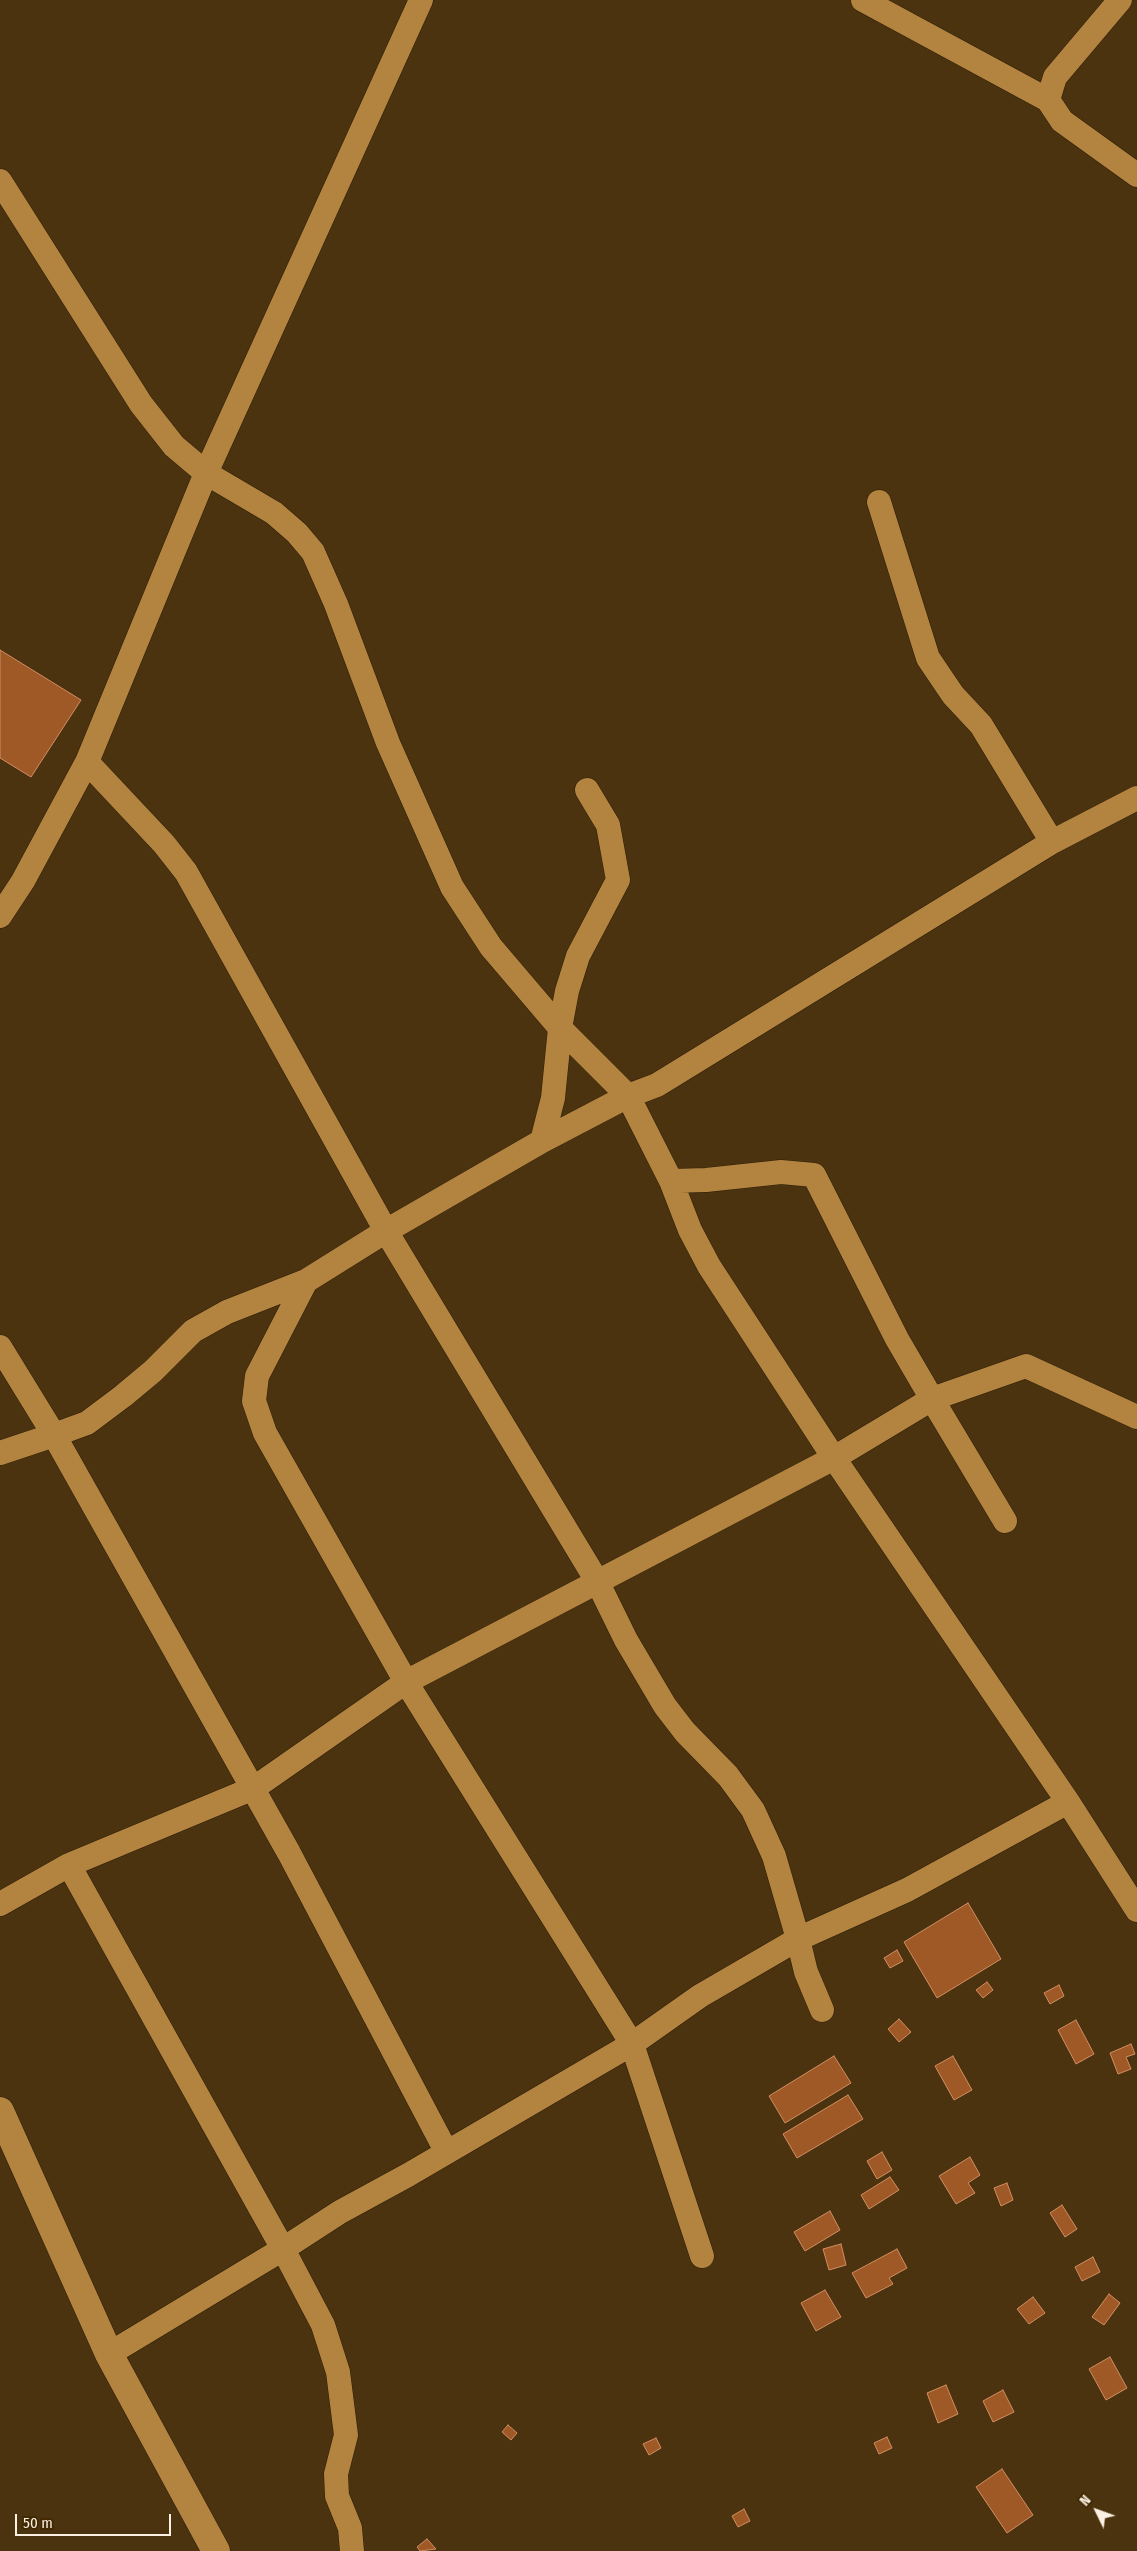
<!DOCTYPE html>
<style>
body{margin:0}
#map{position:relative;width:1137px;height:2551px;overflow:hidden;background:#4c330f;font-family:"Fira Sans Condensed",sans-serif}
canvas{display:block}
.north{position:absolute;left:1072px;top:2486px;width:50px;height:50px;-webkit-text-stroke:4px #412903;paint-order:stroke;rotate:312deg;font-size:14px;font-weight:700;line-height:20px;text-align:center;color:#fbf0e3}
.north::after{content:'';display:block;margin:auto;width:18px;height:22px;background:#fbf0e3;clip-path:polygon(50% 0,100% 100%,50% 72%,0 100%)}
.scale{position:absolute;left:15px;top:2514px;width:156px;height:22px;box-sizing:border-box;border:2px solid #fbf0e3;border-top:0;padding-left:6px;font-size:15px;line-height:18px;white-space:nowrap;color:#fbf0e3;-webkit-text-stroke:4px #412903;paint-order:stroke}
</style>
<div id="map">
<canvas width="1137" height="2551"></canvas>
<div class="north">N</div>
<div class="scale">50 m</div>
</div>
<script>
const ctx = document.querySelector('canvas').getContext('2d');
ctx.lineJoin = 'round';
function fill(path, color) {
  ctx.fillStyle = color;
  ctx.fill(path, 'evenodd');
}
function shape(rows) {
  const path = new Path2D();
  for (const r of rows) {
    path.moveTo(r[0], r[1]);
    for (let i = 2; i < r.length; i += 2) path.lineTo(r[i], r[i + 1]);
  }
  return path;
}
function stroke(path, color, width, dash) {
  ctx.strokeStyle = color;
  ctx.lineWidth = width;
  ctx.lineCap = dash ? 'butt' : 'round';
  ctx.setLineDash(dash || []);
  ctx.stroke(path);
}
const building = shape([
 [0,650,81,700,31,777,0,758,0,650],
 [968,1903,1001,1959,937,1998,904,1942,968,1903],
 [897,1950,903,1961,890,1968,884,1958,897,1950],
 [987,1982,993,1990,983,1998,976,1990,987,1982],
 [1059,1985,1064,1996,1050,2004,1044,1993,1059,1985],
 [899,2019,911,2032,899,2042,888,2029,899,2019],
 [1076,2020,1094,2054,1076,2064,1058,2030,1076,2020],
 [1131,2044,1135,2054,1126,2057,1131,2069,1118,2074,1110,2053,1131,2044],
 [834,2056,851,2083,785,2123,769,2096,834,2056],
 [953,2056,972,2090,954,2100,935,2066,953,2056],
 [848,2095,863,2119,797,2158,783,2134,848,2095],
 [882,2152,892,2170,877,2179,867,2161,882,2152],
 [970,2157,980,2175,968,2183,975,2193,956,2204,939,2176,970,2157],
 [890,2177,899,2190,869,2209,861,2195,890,2177],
 [1007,2183,1013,2200,1001,2206,994,2188,1007,2183],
 [1062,2205,1077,2229,1065,2237,1050,2213,1062,2205],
 [830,2211,840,2230,805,2251,794,2232,830,2211],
 [841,2244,846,2265,829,2270,823,2249,841,2244],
 [897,2249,907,2268,889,2278,893,2284,866,2298,852,2273,897,2249],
 [1093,2257,1100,2272,1082,2281,1075,2267,1093,2257],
 [825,2290,841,2317,816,2331,801,2303,825,2290],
 [1109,2294,1120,2303,1104,2325,1092,2317,1109,2294],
 [1033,2297,1045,2313,1029,2324,1017,2309,1033,2297],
 [1110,2357,1127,2388,1106,2400,1089,2369,1110,2357],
 [946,2385,958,2414,938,2423,927,2393,946,2385],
 [1003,2390,1014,2412,993,2422,983,2401,1003,2390],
 [508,2425,517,2433,511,2440,502,2432,508,2425],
 [887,2437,892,2448,879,2454,874,2443,887,2437],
 [656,2438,661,2448,649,2455,643,2444,656,2438],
 [1002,2469,1033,2515,1007,2533,976,2487,1002,2469],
 [744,2509,750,2521,738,2527,732,2516,744,2509],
 [427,2539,436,2549,420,2551,417,2547,427,2539]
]);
fill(building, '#9e5927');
stroke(building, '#d28e62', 1);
const street = shape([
 [863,0,1048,100,1062,121,1137,175],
 [1048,100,1055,77,1120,0],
 [0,181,141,404,174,446,206,473,274,513,297,533,313,552,336,604,388,743,452,887,491,947,560,1028,628,1096,671,1181,690,1230,709,1266,834,1458,1068,1802,1137,1910],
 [879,502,928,658,953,695,981,725,1052,842],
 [87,762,164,844,186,872,386,1231,597,1581,626,1640,665,1706,685,1732,728,1776,753,1810,774,1856,798,1939,907,1890,1068,1802],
 [0,916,23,881,87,762,206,473,421,0],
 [542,1141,553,1098,560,1028,567,991,578,956,618,880,608,825,587,790],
 [671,1181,706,1180,781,1172,814,1175,897,1339,932,1399,1026,1366,1137,1417],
 [306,1281,257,1376,254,1401,265,1433,406,1682,632,2044,702,2256],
 [0,1347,54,1435,0,1453],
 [69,1865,283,2249,323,2325,338,2372,346,2435,336,2474,337,2496,350,2528,352,2551],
 [0,1904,69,1865,254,1788,406,1682,834,1458,932,1399,1005,1521],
 [446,2151,289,1853,54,1435,87,1423,123,1396,153,1371,193,1331,227,1312,306,1281,386,1231,542,1141,628,1096,657,1085,1052,842,1137,798],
 [109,2354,283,2249,340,2212,408,2175,632,2044,700,1996,798,1939,806,1972,822,2010]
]);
const secondary = shape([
 [0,2111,109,2354,216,2551]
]);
stroke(street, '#2c1d08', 25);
stroke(secondary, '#2c1d08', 29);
stroke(street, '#b38340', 24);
stroke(secondary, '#b38340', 28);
</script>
